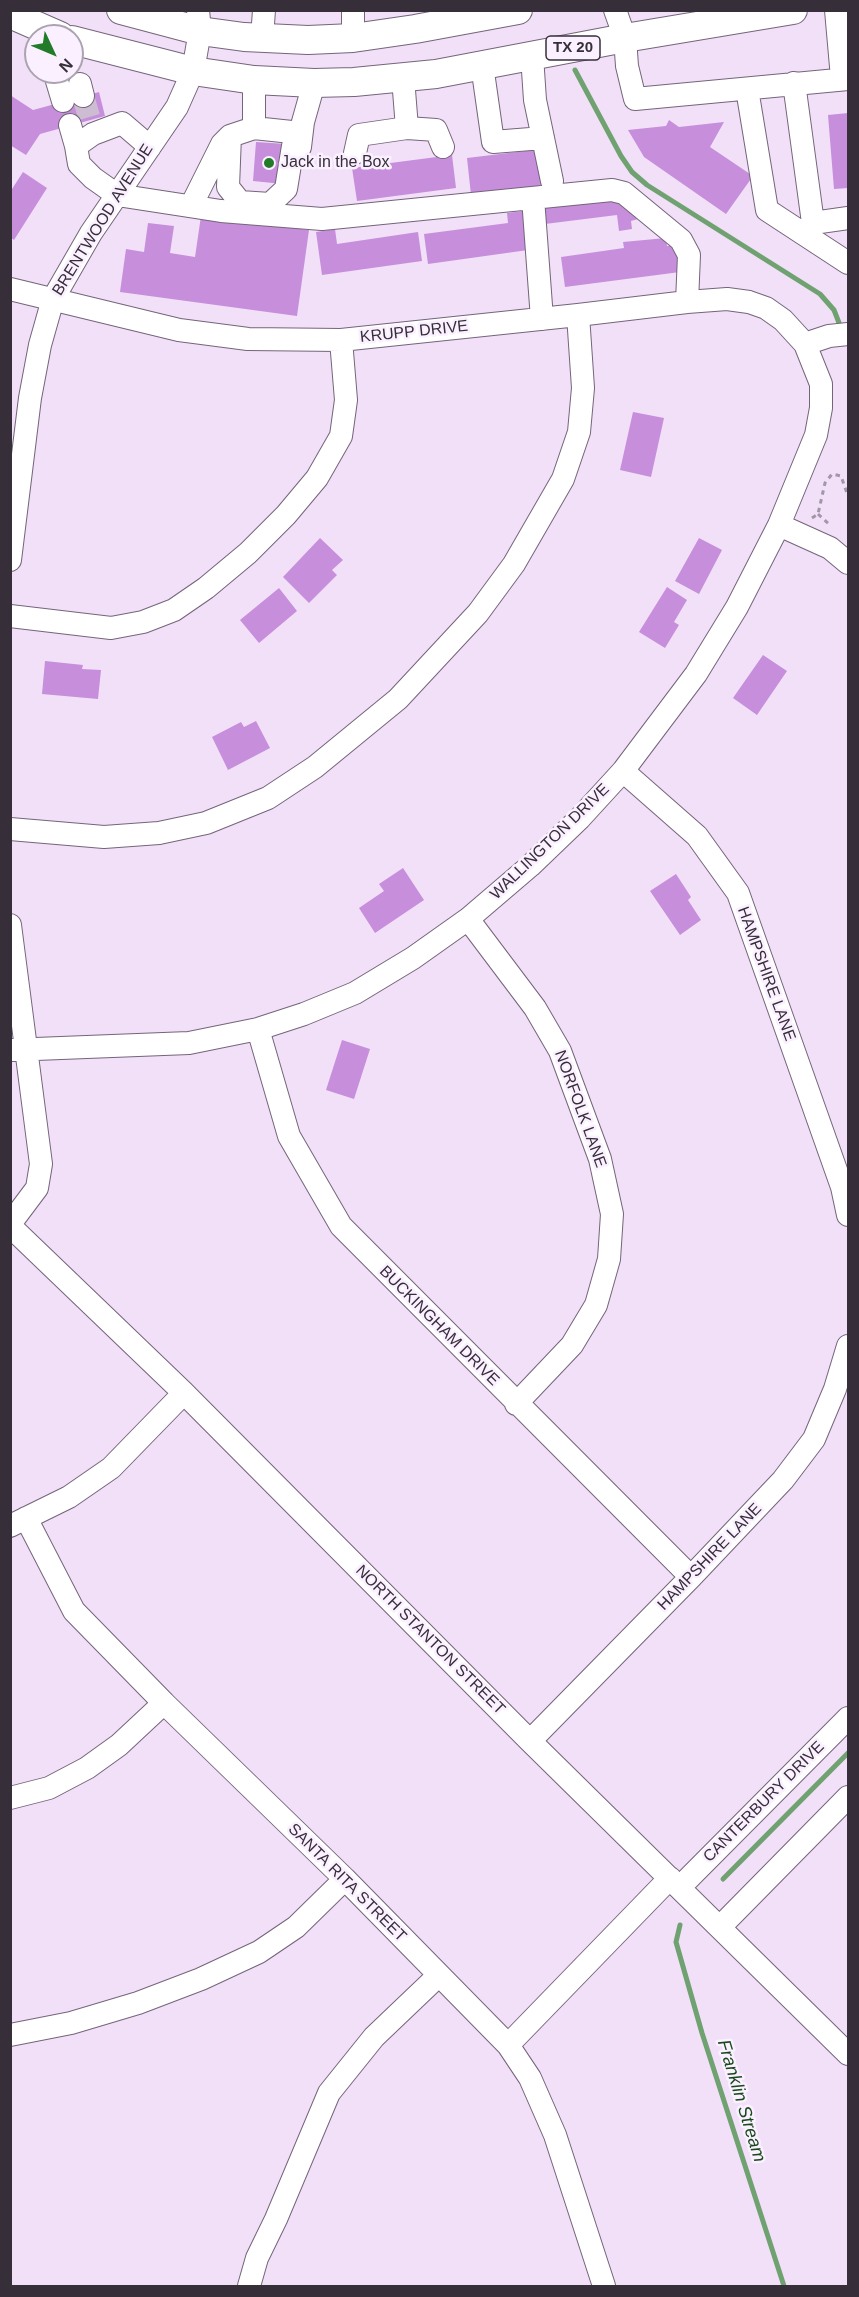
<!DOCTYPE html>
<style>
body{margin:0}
#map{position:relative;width:859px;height:2297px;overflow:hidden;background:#f1e0f8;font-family:Helvetica,sans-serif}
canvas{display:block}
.frame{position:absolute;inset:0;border:12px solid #362f39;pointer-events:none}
.north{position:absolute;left:24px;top:24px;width:60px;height:60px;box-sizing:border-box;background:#fbf0ff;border:2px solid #aca3b0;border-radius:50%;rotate:134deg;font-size:16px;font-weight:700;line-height:24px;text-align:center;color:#362f39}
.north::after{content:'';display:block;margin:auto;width:21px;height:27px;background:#227b29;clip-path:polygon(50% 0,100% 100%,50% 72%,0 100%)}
</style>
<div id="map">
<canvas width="859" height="2297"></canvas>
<div class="frame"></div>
<div class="north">N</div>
</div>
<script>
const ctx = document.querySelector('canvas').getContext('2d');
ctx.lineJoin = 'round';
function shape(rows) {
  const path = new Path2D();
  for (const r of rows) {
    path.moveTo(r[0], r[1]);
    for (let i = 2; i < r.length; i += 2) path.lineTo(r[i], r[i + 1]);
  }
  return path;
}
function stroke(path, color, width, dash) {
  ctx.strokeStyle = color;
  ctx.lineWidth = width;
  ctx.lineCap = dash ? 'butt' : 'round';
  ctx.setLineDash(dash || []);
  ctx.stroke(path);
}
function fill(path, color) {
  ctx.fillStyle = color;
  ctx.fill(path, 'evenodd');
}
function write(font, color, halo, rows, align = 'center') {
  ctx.font = font + ' Helvetica,sans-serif';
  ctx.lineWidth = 5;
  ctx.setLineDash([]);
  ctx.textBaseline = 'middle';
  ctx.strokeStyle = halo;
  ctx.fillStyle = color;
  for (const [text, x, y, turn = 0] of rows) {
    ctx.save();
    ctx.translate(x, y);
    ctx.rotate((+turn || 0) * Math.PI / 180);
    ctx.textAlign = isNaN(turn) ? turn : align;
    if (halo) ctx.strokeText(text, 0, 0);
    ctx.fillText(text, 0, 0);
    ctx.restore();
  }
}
stroke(shape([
 [575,70,621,156,632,172,647,185,820,294,834,310,841,328],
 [723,1879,848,1753],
 [680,1925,676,1942,702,2033,784,2286]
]), '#70a170', 5);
fill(shape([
 [99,92,105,116,40,134,26,155,10,145,10,95,33,110],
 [848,113,848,188,834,189,828,115],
 [669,120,679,127,724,122,710,147,753,176,726,214,644,157,628,130,666,126],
 [256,142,286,144,283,184,253,181],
 [542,149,547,185,471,195,467,158],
 [452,155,456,188,357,201,352,168],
 [23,172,47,188,14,240,10,237,10,188,12,189],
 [615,198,637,215,638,219,631,221,632,229,619,231,617,215,545,224,543,204],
 [523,211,528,250,428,264,424,234,508,223,507,213],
 [201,216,309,230,297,316,120,292,126,249,144,252,148,223,174,226,170,253,195,257],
 [335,229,337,244,418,232,422,261,322,275,316,232],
 [666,238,667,246,677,245,680,272,565,287,561,257,624,248,623,242],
 [633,412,664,418,651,477,620,470],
 [320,538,343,560,332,570,337,575,309,603,283,577],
 [699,538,722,550,699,594,675,581],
 [667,587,687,600,674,622,679,625,665,648,639,632],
 [279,588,297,611,259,643,240,620],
 [763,655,787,671,757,715,733,698],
 [45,661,83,665,82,669,101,670,98,699,42,694],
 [256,721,270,748,228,770,212,737,241,722,244,727],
 [403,868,424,900,375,933,359,908,384,891,379,884],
 [676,874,691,897,688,900,701,920,680,935,650,891],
 [342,1040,370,1049,354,1099,326,1090]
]), '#c78edc');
stroke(shape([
 [83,96,90,120]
]), '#ccbdd2', 22, [22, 11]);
const minor = shape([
 [353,10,353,38],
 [615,10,625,38,627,66,635,99,848,79],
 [836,10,842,78],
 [262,38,264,10],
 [532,56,535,100,552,181],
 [482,65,493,142,543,138],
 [403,78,407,128],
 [57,81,63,101],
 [794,83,813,223,804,234],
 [80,84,83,96],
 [747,89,767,210,848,263],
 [70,125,76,146],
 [230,136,228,187,240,202,270,204,286,189,293,146,301,133,254,128],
 [150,147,122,123,93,134,76,146,79,164,93,178,117,195,221,211,322,219,612,190,624,193,681,240,689,255,687,302],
 [300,147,303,122,314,83],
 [355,153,359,135,407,128,436,130,443,147],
 [533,198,542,319],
 [191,206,222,144,230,136,254,128,254,80],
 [813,223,848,218],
 [10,289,179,330,248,339,341,340,578,315,687,302,727,299,749,302,766,308,783,320,805,344,821,384,821,408,816,435,779,525,737,607,696,674,623,771,580,818,530,866,468,919,413,958,355,993,304,1014,258,1029,189,1043,10,1050],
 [805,344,829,336,848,334],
 [779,525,830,548,848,563],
 [10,560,30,398,40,345,53,299,91,233,177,107,193,71,200,31,198,10],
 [10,616,111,628,143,622,174,610,206,588,248,553,286,515,317,478,341,436,346,400,341,340],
 [623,771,697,836,738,893,842,1187,848,1215],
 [10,829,104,837,159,833,206,823,268,798,315,767,398,699,478,613,514,564,563,479,579,432,583,388,578,315],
 [468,919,535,1008,560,1051,600,1159,612,1214,609,1259,596,1305,572,1345,516,1404],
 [10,925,41,1164,37,1188,10,1224],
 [258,1029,289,1136,341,1226,691,1577],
 [10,1226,184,1393,530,1741,848,2054],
 [26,1518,74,1611,164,1703,345,1879,508,2045,530,2078,555,2135,604,2286],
 [10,1526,69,1497,111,1468,184,1393],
 [530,1741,691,1577,783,1480,814,1439,835,1389,848,1346],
 [10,1798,49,1788,87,1768,119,1745,164,1703],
 [680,1887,848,1718],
 [720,1927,848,1797],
 [10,2035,71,2023,138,2003,201,1979,259,1952,296,1927,345,1879],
 [508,2045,670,1878],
 [249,2286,257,2258,276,2219,329,2093,374,2037,439,1975]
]);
const major = shape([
 [121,10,200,31,244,37,308,40,353,38,415,29,518,10],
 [10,14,60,36],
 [72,40,193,71,254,80,314,83,354,82,436,74,625,38,793,10]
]);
stroke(minor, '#74657a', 24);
stroke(major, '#74657a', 30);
stroke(shape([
 [818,514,830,525],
 [812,518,818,514,825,483,832,474,841,476,848,496]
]), '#a396a8', 3, [4.5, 4.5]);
stroke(minor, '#fff', 22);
stroke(major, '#fff', 28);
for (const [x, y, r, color] of [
 [269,163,6,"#227b29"]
]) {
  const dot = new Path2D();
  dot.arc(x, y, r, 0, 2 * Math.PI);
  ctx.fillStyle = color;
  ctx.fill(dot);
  stroke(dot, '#fbf0ff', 2);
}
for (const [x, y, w] of [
 [573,48,54]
]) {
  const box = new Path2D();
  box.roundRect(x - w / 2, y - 12, w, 24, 4.5);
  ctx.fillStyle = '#fbf0ff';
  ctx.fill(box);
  stroke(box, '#362f39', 1.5);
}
write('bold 15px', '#362f39', null, [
 ["TX 20",573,48]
]);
write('16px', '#362f39', '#fbf0ff', [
 ["Jack in the Box",281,163]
], 'left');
write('16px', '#362f39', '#fbf0ff', [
 ["BRENTWOOD AVENUE",103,220,-58],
 ["KRUPP DRIVE",414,332,-6],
 ["WALLINGTON DRIVE",550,842,-44],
 ["HAMPSHIRE LANE",766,974,70],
 ["NORFOLK LANE",580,1109,70],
 ["BUCKINGHAM DRIVE",439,1326,45],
 ["HAMPSHIRE LANE",710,1557,-46],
 ["NORTH STANTON STREET",430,1640,45],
 ["CANTERBURY DRIVE",764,1802,-45],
 ["SANTA RITA STREET",347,1883,45]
]);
write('italic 18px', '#17491a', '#fbf0ff', [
 ["Franklin Stream",741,2101,73]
]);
</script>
